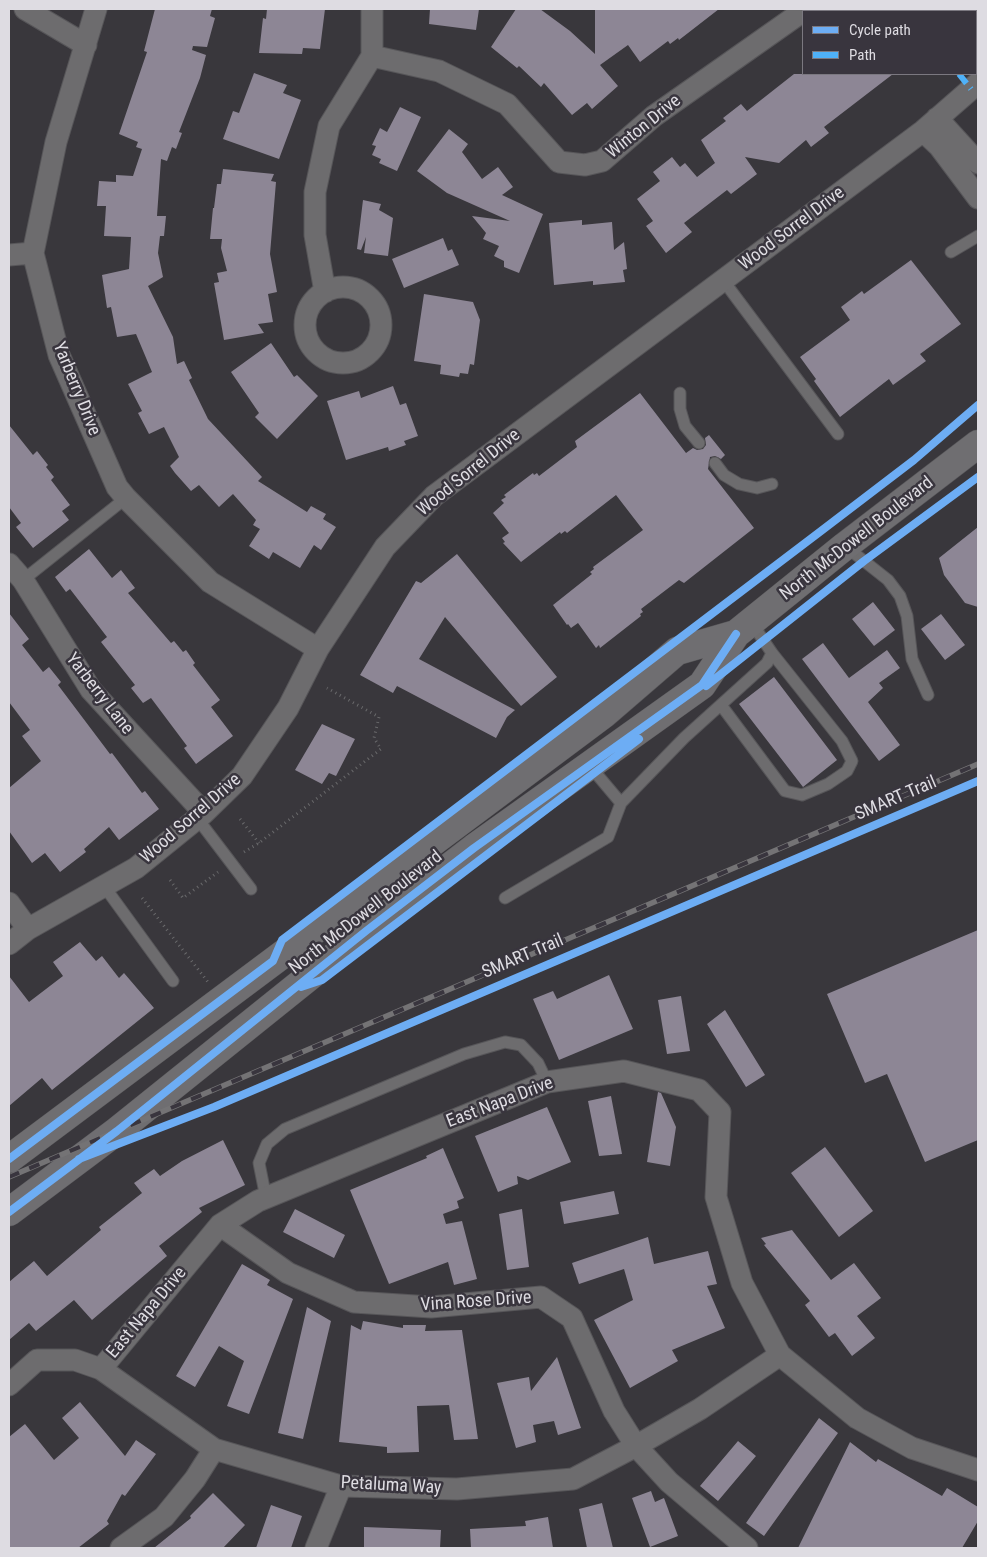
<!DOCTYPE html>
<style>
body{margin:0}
#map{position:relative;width:987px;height:1557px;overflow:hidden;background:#39373c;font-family:"Roboto Condensed",sans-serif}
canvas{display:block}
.frame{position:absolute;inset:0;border:10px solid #dedce2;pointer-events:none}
.legend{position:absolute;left:802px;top:10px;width:175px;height:65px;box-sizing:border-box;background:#39353e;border:1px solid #7b7880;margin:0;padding:6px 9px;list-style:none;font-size:15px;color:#dedce2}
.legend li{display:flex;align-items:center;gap:10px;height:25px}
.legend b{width:25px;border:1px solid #7b7880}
</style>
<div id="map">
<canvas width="987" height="1557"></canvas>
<div class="frame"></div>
<ul class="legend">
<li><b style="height:6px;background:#6dadf4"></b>Cycle path</li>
<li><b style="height:6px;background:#4fb1f8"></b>Path</li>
</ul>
</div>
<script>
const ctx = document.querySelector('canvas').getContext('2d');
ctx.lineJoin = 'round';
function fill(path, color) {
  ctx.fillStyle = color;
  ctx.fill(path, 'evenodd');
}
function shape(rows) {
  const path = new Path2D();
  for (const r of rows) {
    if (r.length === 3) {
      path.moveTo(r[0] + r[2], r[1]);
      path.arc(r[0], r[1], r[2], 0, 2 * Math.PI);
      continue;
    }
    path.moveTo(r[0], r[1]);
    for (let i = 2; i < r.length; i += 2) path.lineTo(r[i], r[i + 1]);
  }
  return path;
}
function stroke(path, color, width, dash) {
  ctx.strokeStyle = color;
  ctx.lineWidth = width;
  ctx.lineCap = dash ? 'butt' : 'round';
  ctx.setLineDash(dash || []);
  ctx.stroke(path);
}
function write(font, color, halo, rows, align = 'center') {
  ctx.font = font + ' "Roboto Condensed",sans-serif';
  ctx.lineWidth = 5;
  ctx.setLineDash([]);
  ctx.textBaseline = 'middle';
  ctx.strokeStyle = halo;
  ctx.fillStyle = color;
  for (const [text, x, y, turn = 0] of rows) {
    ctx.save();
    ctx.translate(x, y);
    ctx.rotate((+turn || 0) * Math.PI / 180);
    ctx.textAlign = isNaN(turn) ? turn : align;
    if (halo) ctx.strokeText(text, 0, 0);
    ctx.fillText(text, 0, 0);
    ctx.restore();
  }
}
fill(shape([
 [155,9,212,9,210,16,215,18,207,47,193,46,192,50,206,55,200,78,179,132,182,133,176,149,172,147,167,161,161,159,157,216,166,216,164,236,160,236,158,253,163,277,148,286,173,337,177,364,184,361,192,378,189,380,208,419,262,477,258,481,307,512,311,506,326,514,323,519,336,527,321,550,314,545,300,568,273,552,269,559,249,546,260,529,253,525,256,520,233,494,219,507,199,485,191,491,175,473,170,466,179,457,164,427,149,434,138,413,142,411,128,384,152,372,136,334,117,337,111,307,107,308,102,275,129,269,131,237,104,236,106,206,97,206,99,181,116,182,116,175,133,176,142,149,136,147,138,142,119,134,147,52,144,51],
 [267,9,325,9,320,49,303,48,302,54,259,53,263,18,266,19],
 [430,9,479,9,476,30,429,24],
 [516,9,540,9,570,31,595,54,595,9,719,9,679,40,678,38,670,44,668,41,640,62,628,45,600,65,618,86,592,109,587,103,572,115,544,83,541,87,519,66,517,68,491,47],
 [254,73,287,85,283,93,301,100,279,159,223,139,233,111,239,113],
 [794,74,893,74,824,127,829,133,811,147,806,140,779,163,745,157,757,174,731,194,727,190,684,223,692,232,666,253,646,226,653,221,637,199,660,181,653,172,672,157,680,167,685,163,697,177,715,163,701,140,726,121,723,118,741,104,747,111],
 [400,107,421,117,397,171,379,163,381,159,372,155,376,146,372,145,380,128,387,132],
 [449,129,468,144,462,152,482,179,498,167,513,187,502,195,543,214,519,273,504,267,504,261,494,256,499,246,483,239,486,233,472,216,510,221,447,193,417,171],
 [223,169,274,174,271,181,276,182,270,254,277,292,268,294,273,322,258,324,264,333,224,340,214,283,219,282,217,273,227,271,221,248,222,239,210,239,213,208,214,208,217,184,221,184],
 [363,200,381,204,379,210,393,218,388,256,364,253,366,237,361,250,357,249],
 [582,220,582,225,612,222,614,250,624,242,627,269,623,270,625,282,593,285,593,281,554,285,549,223],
 [443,238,448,251,452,249,459,265,404,288,392,259],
 [911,260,961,324,920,354,926,361,893,385,889,379,840,417,814,381,816,379,800,357,850,320,841,307,862,291,864,294],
 [424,294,473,302,480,320,474,365,470,364,468,374,460,373,459,377,440,374,441,365,414,361],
 [271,343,294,377,297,375,318,396,277,439,255,417,259,413,231,372],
 [393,386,400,405,406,403,418,436,404,441,406,445,389,451,388,447,346,460,327,401,359,391,361,398],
 [640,393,686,453,693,448,697,450,703,449,706,445,705,438,709,435,725,455,721,459,715,456,710,457,708,469,754,528,684,583,679,580,641,609,643,612,640,614,641,616,600,648,599,645,596,648,578,623,571,628,568,624,567,625,553,605,592,574,590,572,594,569,593,567,643,530,616,495,567,533,565,531,561,534,560,532,521,562,503,543,505,542,502,538,509,533,493,513,504,503,501,500,506,497,504,495,533,473,534,475,537,473,539,476,577,447,575,441],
 [9,425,33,455,37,451,48,465,46,467,54,477,51,480,70,505,62,511,69,520,33,548,16,527,21,523,9,507],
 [978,527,978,607,965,603,944,575,939,558],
 [89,549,112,578,121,570,135,588,128,593,171,643,174,641,183,652,186,650,195,663,193,665,220,700,211,707,233,736,196,764,184,748,187,746,151,698,143,703,131,688,135,685,101,642,107,637,70,589,66,592,55,577],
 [457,554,557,677,521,706,445,617,419,659,515,710,507,717,496,738,397,686,393,693,360,675,416,581,421,583],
 [873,602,895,630,874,646,852,619],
 [9,613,29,639,22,645,43,672,49,667,61,682,58,685,110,754,112,753,142,793,145,791,159,809,119,840,109,827,84,849,86,852,60,872,45,853,32,863,9,831,9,788,41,761,22,736,30,730,9,702],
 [941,614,965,645,945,660,921,629],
 [823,643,849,678,887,650,900,668,879,683,883,688,868,702,900,745,879,761,802,659],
 [774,677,837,760,803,787,739,704],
 [322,724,355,739,336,776,329,773,322,784,295,770],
 [978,930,978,1140,925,1162,887,1074,865,1083,827,994],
 [80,942,96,961,102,956,119,978,124,973,154,1008,52,1090,42,1078,9,1106,9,976,29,1002,63,976,53,962],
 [609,975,633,1029,559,1060,533,999,553,991,557,999],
 [681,996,690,1051,667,1054,658,1000],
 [725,1010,765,1075,746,1087,707,1024],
 [658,1092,661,1093,676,1127,670,1166,647,1162],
 [611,1096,622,1154,599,1156,588,1101],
 [547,1107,571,1162,528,1180,517,1176,518,1184,498,1192,475,1136],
 [223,1140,245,1185,199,1208,202,1212,159,1246,167,1256,92,1320,74,1300,36,1331,29,1323,9,1340,9,1282,34,1261,47,1276,101,1230,99,1227,142,1193,134,1183,154,1169,160,1176,182,1161],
 [825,1147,873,1211,839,1237,791,1173],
 [443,1148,464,1198,457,1201,459,1208,443,1214,446,1224,462,1221,477,1279,454,1285,448,1262,389,1284,350,1190,427,1158,426,1156],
 [614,1191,619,1214,564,1224,560,1202],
 [295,1209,345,1235,334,1258,283,1232],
 [522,1209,529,1267,507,1270,499,1214],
 [792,1230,831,1280,854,1263,881,1298,857,1316,875,1338,852,1356,835,1333,829,1337,805,1305,810,1301,764,1245,766,1244,761,1238],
 [648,1237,654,1264,708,1251,717,1284,707,1286,725,1328,672,1350,678,1361,630,1388,594,1320,633,1300,624,1269,579,1284,572,1263],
 [242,1264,270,1280,267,1285,293,1299,249,1414,227,1406,244,1361,219,1346,195,1387,176,1376],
 [307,1307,331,1321,303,1439,278,1433],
 [363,1321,403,1328,403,1325,426,1325,425,1331,462,1330,478,1439,454,1440,449,1405,417,1406,419,1452,387,1453,387,1447,339,1442,351,1325,361,1330],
 [557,1357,581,1428,558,1435,554,1421,533,1425,536,1442,516,1448,497,1383,529,1377,531,1391],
 [80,1402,125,1456,136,1440,156,1454,125,1496,122,1494,107,1521,109,1524,78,1548,9,1548,9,1437,25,1424,54,1460,79,1438,62,1418],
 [819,1418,838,1433,764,1536,746,1523],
 [738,1441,756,1456,718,1501,700,1486],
 [850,1442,876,1462,878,1459,942,1496,947,1488,978,1507,978,1521,962,1548,798,1548],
 [651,1491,655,1502,664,1498,678,1536,650,1547,632,1498],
 [213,1493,245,1525,223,1548,154,1548,191,1518,190,1516],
 [602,1503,613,1548,587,1548,579,1509],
 [271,1505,302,1516,291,1548,256,1548],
 [548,1517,553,1548,471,1548,470,1529,526,1526,525,1521],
 [364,1527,441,1530,440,1548,364,1548]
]), '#8d8695');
const service = shape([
 [951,252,978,236],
 [723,280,838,434],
 [680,393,680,409,685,426,699,443],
 [715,463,724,475,739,484,757,488,772,484],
 [845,546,888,580,900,596,907,616,912,659,928,695],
 [23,580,126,498],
 [721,705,785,791,802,795,828,784,847,771,852,761,842,741,772,653],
 [589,765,621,803],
 [197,818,251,889],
 [104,886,173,981],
 [505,898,608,837,621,803,684,738,767,663,772,653,751,622],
 [266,1198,259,1163,267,1144,285,1129,464,1054,505,1042,521,1045,538,1063,547,1082]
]);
const minor = shape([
 [25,9,86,45],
 [96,9,56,142,33,253,59,355,117,487,126,498,210,582,318,649],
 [372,56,439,71,507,104,559,162,585,165,602,161,654,116,806,9],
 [937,118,978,163],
 [923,131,939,146,978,198],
 [9,255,33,253],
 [343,325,38],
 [325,292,315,235,315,192,329,126,372,56,372,9],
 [9,564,23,580,91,690,204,813],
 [9,903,28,929],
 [9,944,28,929,136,868,204,813,242,776,288,708,318,649,385,547,434,496,923,131,978,83],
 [220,1225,288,1273,354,1302,431,1307,541,1297,572,1318,614,1411,636,1446,669,1482,747,1548],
 [101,1369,220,1225,258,1201,547,1082,624,1071,699,1090,720,1112,716,1197,742,1283,780,1355,857,1418,912,1448,978,1470],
 [9,1385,37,1360,75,1360,101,1369,214,1449,341,1486,457,1489,573,1479,636,1446,700,1409,780,1355],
 [121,1548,164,1517,195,1479,214,1449],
 [316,1548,341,1486]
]);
const secondary = shape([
 [9,1159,604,714,677,651,736,634],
 [9,1212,117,1131,366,931,474,848,702,685,736,634,845,546,978,444]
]);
stroke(service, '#575659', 13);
stroke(minor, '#575659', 23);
stroke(secondary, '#575659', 29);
stroke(shape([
 [240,819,259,843],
 [244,852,259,843,381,749,374,738,379,717,327,688],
 [170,880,183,898,218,872],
 [142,898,208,982]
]), '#6a6a6c', 3, [1, 4]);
stroke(service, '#6d6c6e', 11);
stroke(minor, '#6d6c6e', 21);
stroke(secondary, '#6f6e71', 28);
const rail = shape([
 [9,1177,978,764]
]);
stroke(rail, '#747375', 5.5);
stroke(rail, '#39353e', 4, [11]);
stroke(shape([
 [910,9,912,11],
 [959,74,971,89]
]), '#4fb1f8', 6, [12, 6]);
stroke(shape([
 [706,686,864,561,978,477],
 [301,987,322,980,639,739],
 [9,1159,273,961,282,940,821,531,914,460,978,405],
 [79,1159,214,1107,978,781],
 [9,1212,117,1131,366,931,474,848,702,685,736,634]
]), '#6dadf4', 8);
write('18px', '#dedce2', '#39353e', [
 ["Winton Drive",644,127,-39],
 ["Wood Sorrel Drive",792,229,-37],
 ["Yarberry Drive",76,389,68],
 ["Wood Sorrel Drive",469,473,-39],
 ["North McDowell Boulevard",857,539,-38],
 ["Yarberry Lane",99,694,52],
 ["SMART Trail",896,799,-23],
 ["Wood Sorrel Drive",191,819,-41],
 ["North McDowell Boulevard",366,913,-38],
 ["SMART Trail",523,957,-23],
 ["East Napa Drive",500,1103,-21],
 ["Vina Rose Drive",476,1302,-4],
 ["East Napa Drive",147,1313,-50],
 ["Petaluma Way",391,1486,3]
]);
</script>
